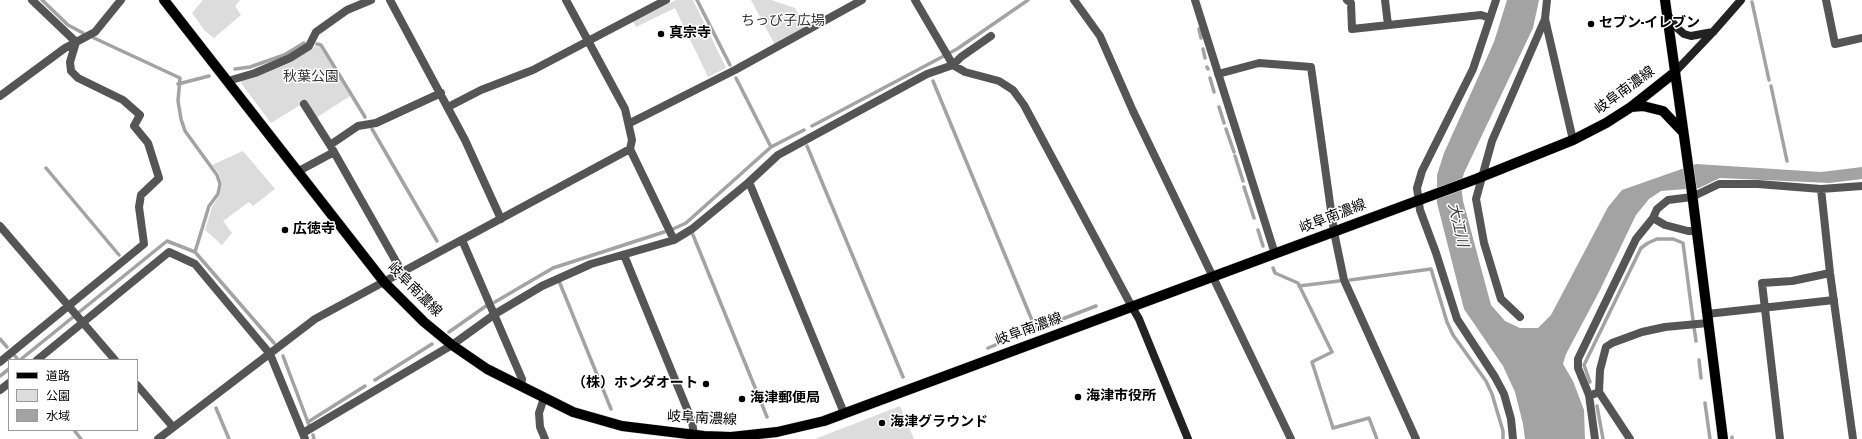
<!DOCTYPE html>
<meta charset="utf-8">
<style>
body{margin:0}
#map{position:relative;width:1862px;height:439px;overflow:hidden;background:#fff;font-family:Jost,"Noto Sans JP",sans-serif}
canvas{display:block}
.legend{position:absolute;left:8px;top:359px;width:130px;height:72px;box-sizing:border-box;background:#fff;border:1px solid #999;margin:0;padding:5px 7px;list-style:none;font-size:12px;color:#000}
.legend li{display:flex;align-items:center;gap:8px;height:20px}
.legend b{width:20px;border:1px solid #999}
</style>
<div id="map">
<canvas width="1862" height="439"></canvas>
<ul class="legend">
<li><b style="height:5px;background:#000"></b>道路</li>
<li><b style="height:11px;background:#dcdcdc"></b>公園</li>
<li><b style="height:11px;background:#a3a3a3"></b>水域</li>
</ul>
</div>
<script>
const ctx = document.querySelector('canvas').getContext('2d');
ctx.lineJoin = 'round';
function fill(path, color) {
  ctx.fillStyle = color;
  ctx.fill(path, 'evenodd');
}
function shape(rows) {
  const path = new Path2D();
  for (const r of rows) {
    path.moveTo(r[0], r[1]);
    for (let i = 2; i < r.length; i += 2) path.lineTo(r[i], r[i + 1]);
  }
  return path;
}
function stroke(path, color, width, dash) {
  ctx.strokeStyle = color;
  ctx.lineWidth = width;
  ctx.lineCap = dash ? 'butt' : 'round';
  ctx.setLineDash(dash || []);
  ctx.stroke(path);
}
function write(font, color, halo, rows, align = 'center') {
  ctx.font = font + ' Jost,"Noto Sans JP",sans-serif';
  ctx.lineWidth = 3;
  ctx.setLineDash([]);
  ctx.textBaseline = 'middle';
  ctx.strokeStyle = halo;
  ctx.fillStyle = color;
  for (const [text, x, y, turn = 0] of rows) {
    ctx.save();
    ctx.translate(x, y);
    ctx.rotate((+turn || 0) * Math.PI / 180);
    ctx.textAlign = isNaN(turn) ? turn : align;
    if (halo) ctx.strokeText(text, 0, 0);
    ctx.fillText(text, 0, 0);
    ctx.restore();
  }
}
fill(shape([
 [203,0,240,0,235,6,241,15,214,38,205,31,192,13],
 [676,0,693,0,726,68,708,77,675,8,636,27,633,21],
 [751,0,771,0,795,8,805,28,775,45],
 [315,46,320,47,350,96,316,118,305,102,271,123,241,83,241,79,261,74,292,62],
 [243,151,275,189,253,206,249,202,223,221,232,233,222,245,205,230,212,207,220,195,222,184,219,173,212,165],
 [900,406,914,439,815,439]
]), '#dcdcdc');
fill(shape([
 [1507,0,1539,0,1533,28,1464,173,1461,184,1463,201,1491,305,1505,321,1520,328,1538,328,1551,315,1608,207,1622,190,1696,164,1821,172,1862,167,1862,179,1829,183,1720,178,1699,188,1661,191,1649,199,1636,215,1599,292,1566,354,1563,364,1573,381,1584,410,1585,439,1525,439,1523,424,1515,392,1503,366,1464,309,1437,203,1437,175,1444,153,1494,42]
]), '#a3a3a3');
stroke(shape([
 [42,0,68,25,83,33],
 [697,0,730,65],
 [1752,2,1769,80],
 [1199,29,1201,38],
 [94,38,180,78,178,101,181,119,185,131,217,175,220,184,218,194,209,206,195,252],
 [317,44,321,45,365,117],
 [1203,49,1205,58],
 [1207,67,1208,69],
 [235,69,250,67,284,55,304,43],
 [736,78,771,147],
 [1210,78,1214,92],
 [933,81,1036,330],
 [178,84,209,76],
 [1771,86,1787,161],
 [1219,107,1224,123],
 [812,126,957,49,1028,0],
 [372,129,437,241],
 [1226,129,1234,152],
 [807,146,903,377],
 [1235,156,1243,181],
 [46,168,119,255],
 [1244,187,1254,218],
 [673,229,686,223,771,147,804,130],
 [1258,230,1263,246],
 [693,235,767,417],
 [1273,268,1275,273,1298,283,1332,352,1312,362,1333,428,1369,418,1377,439],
 [1350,280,1431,269,1447,322,1453,335,1486,381,1492,394,1503,431,1503,439],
 [559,281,611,409],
 [1299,286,1339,281],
 [495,302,553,268,664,232],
 [1694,327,1696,341],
 [449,332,486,306],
 [1026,333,1096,306],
 [0,339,7,347],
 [988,348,1015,337],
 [15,356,18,360],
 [283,356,309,425],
 [20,360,167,241,195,252,274,343],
 [1699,360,1701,378],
 [0,376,9,369],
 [375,380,432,344],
 [1590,382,1584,365,1641,248,1648,243,1657,239,1673,239,1683,243,1693,320],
 [1705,403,1710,439],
 [1597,406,1603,439],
 [216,408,229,439],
 [308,422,365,386],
 [74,430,81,439],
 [313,435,314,439],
 [1732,437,1732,439]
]), '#a3a3a3', 3.5);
const primary = shape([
 [164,0,384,282,424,322,452,345,487,369,573,412,622,426,704,436,731,437,777,432,824,421,1476,179,1573,140,1606,123,1631,107,1674,73],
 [1665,0,1692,193,1723,439],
 [1631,107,1643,106,1663,111,1683,132]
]);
stroke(primary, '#dbdbdb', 11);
stroke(shape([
 [390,0,465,140,501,219],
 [915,0,953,65,965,72,999,81,1013,90,1024,105,1132,307],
 [1074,0,1100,36,1133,111,1291,439],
 [1195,0,1275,254],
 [1347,0,1351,3,1352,29,1481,15,1490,18,1496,0],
 [1385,0,1388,25],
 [1826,0,1835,44,1862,38],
 [1490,18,1473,69,1422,171,1417,188,1420,210,1436,253,1457,319,1495,377,1504,394,1511,419,1513,439],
 [1545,19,1573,140],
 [1218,74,1259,63,1311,67,1334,232,1344,280,1416,439],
 [228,81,255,73,290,58,309,46,316,32,347,10,371,0],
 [0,96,65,48,95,32,121,0],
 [304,104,330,145,402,272],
 [448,107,481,90,533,70,666,0],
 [630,123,735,70,862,0],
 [330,145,358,126,376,123,441,93],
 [630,149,674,240],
 [297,172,334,152],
 [1821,189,1830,273,1853,439],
 [1653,218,1657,209,1668,200,1692,197,1719,184,1758,184,1821,189,1862,186],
 [0,226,115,360],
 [462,240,522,379,521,386],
 [624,255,692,421,694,436],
 [1707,314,1834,300],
 [1520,317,1501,299,1484,243,1476,199,1492,141,1545,19,1547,0],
 [37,360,169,252,195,264,270,354,305,439],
 [0,362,144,244,139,207,141,195,159,178,148,143,134,126,140,115,123,100,78,78,71,71,70,62,76,42,32,0],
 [137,385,173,427],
 [0,390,9,383],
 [1599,392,1600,370,1606,347,1612,343,1642,332,1665,327,1708,323],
 [1594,394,1599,392,1630,439],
 [544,398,539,413,540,427,545,439],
 [844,413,749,182,778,155,927,74,953,65,961,57,991,36],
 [303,433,452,345,495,314,542,286,591,264,674,240,692,229,749,182],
 [158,439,315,319,630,149,632,140,625,109,566,0],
 [1595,439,1589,395,1578,368,1578,359,1636,239,1653,218,1665,225,1688,231,1696,231],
 [1780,439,1762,283,1792,281,1830,273]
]), '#555', 8);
stroke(shape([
 [1667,14,1676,27,1684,34,1691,36,1713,32],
 [1674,73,1713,32,1741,0],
 [1132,307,1139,319,1188,439]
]), '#222', 8);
stroke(primary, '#000', 10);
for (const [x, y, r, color] of [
 [1591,24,4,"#000"],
 [661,34,4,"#000"],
 [285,230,4,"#000"],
 [706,384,4,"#000"],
 [1078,397,4,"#000"],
 [742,399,4,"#000"],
 [882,423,4,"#000"]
]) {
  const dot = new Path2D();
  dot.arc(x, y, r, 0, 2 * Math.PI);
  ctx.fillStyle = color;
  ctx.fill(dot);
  stroke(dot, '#fff', 1.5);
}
write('14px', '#333', '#fff', [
 ["ちっび子広場",783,22],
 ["秋葉公園",311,78]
]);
write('bold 14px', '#000', '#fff', [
 ["セブン-イレブン",1599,24],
 ["真宗寺",669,34],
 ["広徳寺",293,230],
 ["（株）ホンダオート",698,384,"right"],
 ["海津市役所",1086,397],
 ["海津郵便局",750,399],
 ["海津グラウンド",890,423]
], 'left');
write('14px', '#000', '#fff', [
 ["岐阜南濃線",1625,91,-36],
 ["岐阜南濃線",1333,217,-21],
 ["岐阜南濃線",414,290,45],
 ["岐阜南濃線",1029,330,-20],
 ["岐阜南濃線",702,419,3]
]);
write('italic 15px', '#444', '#fff', [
 ["大江川",1457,225,77]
]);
</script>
